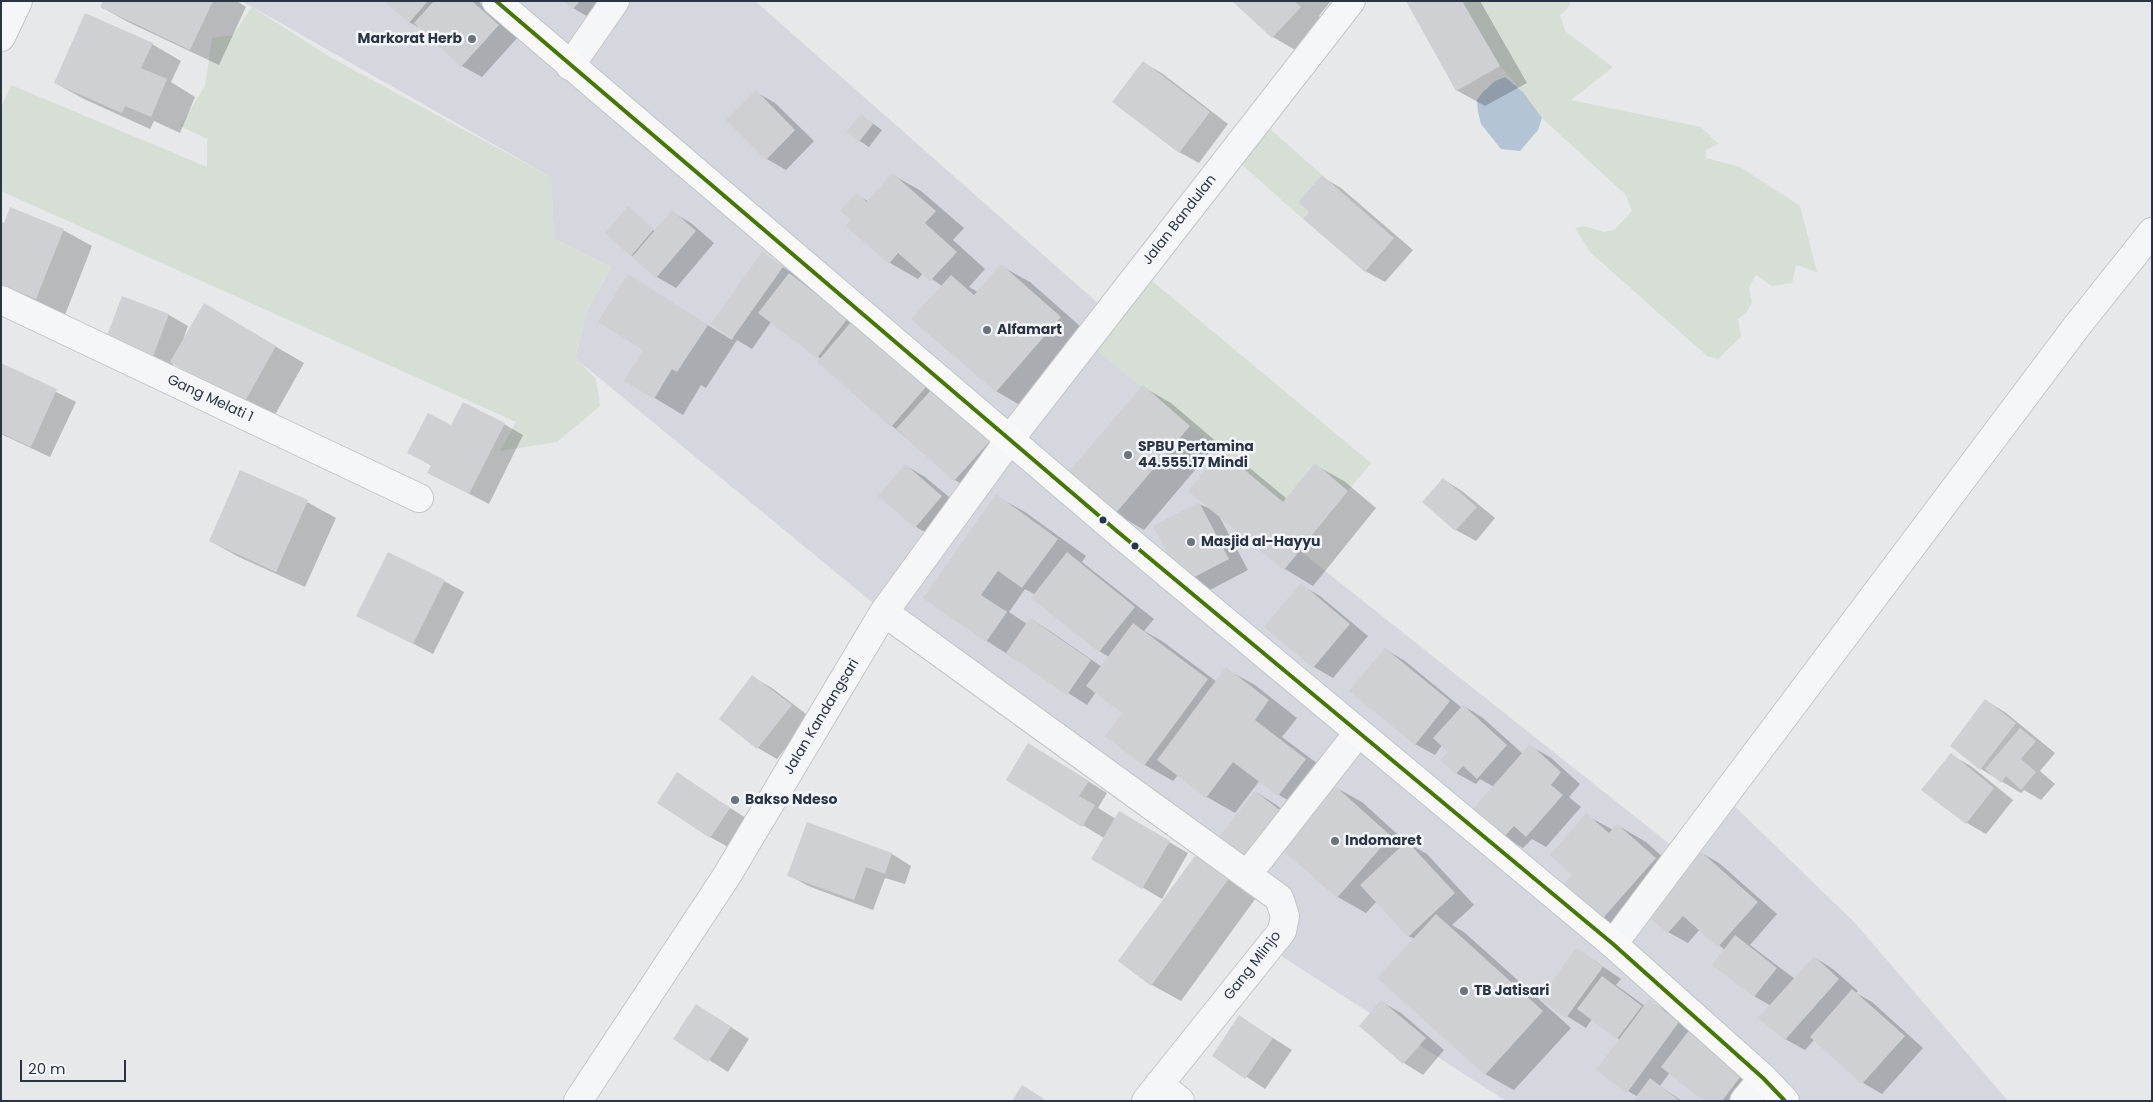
<!DOCTYPE html>
<style>
body{margin:0}
#map{position:relative;width:2153px;height:1102px;overflow:hidden;background:#e6e8ea;font-family:Poppins,sans-serif}
canvas{display:block}
.frame{position:absolute;inset:0;border:2px solid #2b3445;pointer-events:none}
.scale{position:absolute;left:20px;top:1060px;width:106px;height:22px;box-sizing:border-box;border:2px solid #2b3445;border-top:0;padding-left:6px;font-size:15px;line-height:18px;white-space:nowrap;color:#2b3445;-webkit-text-stroke:4px #f4f6f9;paint-order:stroke}
</style>
<div id="map">
<canvas width="2153" height="1102"></canvas>
<div class="frame"></div>
<div class="scale">20 m</div>
</div>
<script>
const ctx = document.querySelector('canvas').getContext('2d');
ctx.lineJoin = 'round';
function fill(path, color) {
  ctx.fillStyle = color;
  ctx.fill(path, 'evenodd');
}
function shape(rows) {
  const path = new Path2D();
  for (const r of rows) {
    path.moveTo(r[0], r[1]);
    for (let i = 2; i < r.length; i += 2) path.lineTo(r[i], r[i + 1]);
  }
  return path;
}
function stroke(path, color, width, dash) {
  ctx.strokeStyle = color;
  ctx.lineWidth = width;
  ctx.lineCap = dash ? 'butt' : 'round';
  ctx.setLineDash(dash || []);
  ctx.stroke(path);
}
function write(font, color, halo, rows, align = 'center') {
  ctx.font = font + ' Poppins,sans-serif';
  ctx.lineWidth = 5;
  ctx.setLineDash([]);
  ctx.textBaseline = 'middle';
  ctx.strokeStyle = halo;
  ctx.fillStyle = color;
  for (const [text, x, y, turn = 0] of rows) {
    ctx.save();
    ctx.translate(x, y);
    ctx.rotate((+turn || 0) * Math.PI / 180);
    ctx.textAlign = isNaN(turn) ? turn : align;
    if (halo) ctx.strokeText(text, 0, 0);
    ctx.fillText(text, 0, 0);
    ctx.restore();
  }
}
fill(shape([
 [242,1,755,1,1108,312,1283,502,1315,463,1348,491,1300,551,1681,853,1724,796,1855,923,2008,1101,1506,1101,1269,948,1285,916,884,612,575,358,587,310,612,267,554,239,551,177]
]), '#d4d7dd');
fill(shape([
 [1462,1,1571,1,1568,8,1560,15,1565,31,1613,67,1571,100,1701,127,1718,144,1706,150,1706,158,1740,167,1800,206,1817,272,1796,265,1792,283,1772,286,1756,275,1749,287,1752,302,1747,312,1738,319,1741,337,1718,359,1707,356,1590,252,1575,228,1584,226,1604,232,1614,230,1632,211,1626,195,1542,118,1523,92,1500,66],
 [252,7,330,57,551,177,554,239,612,267,587,310,575,357,596,379,600,406,557,442,500,451,516,422,1,191,1,108,11,85,207,167,207,139,180,126,205,86,212,38,233,35],
 [1259,119,1322,175,1298,202,1309,212,1303,219,1231,155],
 [1140,271,1371,463,1348,491,1315,463,1283,502,1086,342]
]), '#d6ded6');
fill(shape([
 [1505,77,1523,92,1542,118,1538,130,1520,151,1501,149,1481,124,1478,112,1477,100,1482,93,1495,81]
]), '#b4c4d5');
fill(shape([
 [104,1,237,1,246,7,219,65,130,23,101,7],
 [386,1,478,1,518,37,482,77,462,66,422,29,409,22],
 [566,1,624,1,602,25,573,8],
 [1234,1,1331,1,1319,16,1328,24,1302,54,1273,37],
 [1407,1,1480,1,1527,83,1485,106,1456,90],
 [152,44,181,61,171,82,195,97,180,133,154,121,150,129,84,99,55,83],
 [1144,63,1163,74,1228,124,1199,163,1179,152],
 [756,92,775,103,814,141,786,170,767,159],
 [862,116,882,130,869,147,860,141],
 [893,175,921,191,964,228,953,240,985,269,969,287,978,292,1001,266,1030,282,1089,334,1025,408,996,391,942,286,923,273,918,279,890,263,853,220,857,195,869,202],
 [1322,177,1341,188,1413,250,1385,282,1365,271,1311,212],
 [628,208,635,212,635,215,658,234,672,212,691,223,714,243,676,288,657,277,631,255],
 [1,224,63,230,92,246,65,315,1,289],
 [762,254,802,279,800,281,809,285,1008,453,974,491,955,480,818,362,821,359,771,322,752,349,737,340,706,388,701,385,683,415,626,381,645,350,628,276,732,340,733,338,713,324],
 [123,298,169,315,188,326,184,337,185,338,204,305,304,363,272,420,174,363,172,367,108,337],
 [1,364,76,402,50,457,1,434],
 [1143,387,1171,403,1218,443,1144,530,1115,513],
 [504,424,523,435,489,504,429,473,432,466,409,453,452,427],
 [1222,452,1251,469,1287,499,1315,465,1344,481,1376,508,1313,586,1285,569,1218,514,1248,570,1204,593,1184,582,1199,504,1213,510],
 [905,465,925,477,961,507,935,538,916,527],
 [1443,479,1462,491,1495,518,1476,541,1456,530,1423,502],
 [996,496,1025,512,1086,556,1082,562,1154,619,1144,631,1162,641,1217,682,1226,669,1255,685,1297,718,1282,737,1334,776,1307,811,1279,795,1260,780,1235,813,1207,797,1178,775,1173,781,1145,765,1107,736,1123,713,1096,692,1087,705,987,641,925,597],
 [1025,589,1034,594,1099,651,1109,657,1102,667,1050,631,1031,619,1027,624,1009,612],
 [307,502,336,518,305,587,239,557,210,541],
 [444,581,464,592,433,654,358,615],
 [1301,585,1320,596,1368,636,1333,678,1314,667],
 [1385,649,1405,661,1462,708,1464,706,1483,718,1523,754,1530,746,1550,757,1580,784,1569,797,1581,807,1546,847,1532,839,1523,848,1504,837,1494,787,1480,779,1476,784,1456,773,1450,752,1442,745,1435,755,1415,744],
 [753,677,772,688,810,717,777,759,758,748],
 [1986,701,2005,712,2055,753,2040,771,2055,784,2041,800,2024,790,2021,793,1981,769],
 [1951,755,1971,766,2013,800,1986,834,1967,823,1922,790],
 [1048,756,1107,793,1098,808,1116,819,1119,813,1188,853,1162,899,1093,858,1104,838,1007,779],
 [677,774,749,820,730,848,710,837],
 [1333,786,1362,802,1407,843,1427,854,1474,905,1452,925,1464,932,1571,1028,1514,1090,1485,1074,1415,939,1408,936,1377,901,1366,913,1338,897,1256,792,1275,804,1300,823],
 [1586,815,1613,830,1617,825,1646,842,1681,873,1700,852,1719,863,1777,914,1750,945,1795,979,1814,957,1833,969,1858,991,1856,993,1872,1002,1923,1048,1882,1094,1863,1083,1814,1040,1805,1050,1785,1039,1771,1006,1754,996,1725,950,1700,929,1688,943,1668,932,1648,915,1626,940,1598,924,1574,874],
 [808,824,892,854,911,866,905,884,885,878,873,910,808,886,789,875],
 [1200,851,1261,891,1181,1001,1152,985,1120,961],
 [1577,949,1621,979,1616,985,1645,1006,1649,1001,1668,1012,1763,1084,1750,1101,1706,1101,1670,1072,1660,1086,1682,1101,1635,1101,1638,1097,1628,1091,1620,1040,1592,1019,1586,1028,1567,1016],
 [1382,1002,1401,1013,1444,1050,1423,1075,1404,1063,1360,1026],
 [716,1017,749,1039,728,1072,709,1060],
 [1240,1017,1292,1050,1265,1089,1214,1055]
]), '#0003');
fill(shape([
 [103,1,213,1,190,50,100,7],
 [384,1,428,1,409,23],
 [434,1,472,1,499,25,461,67,414,23],
 [564,1,580,1,573,9],
 [1232,1,1294,1,1301,7,1272,38],
 [1406,1,1462,1,1500,66,1456,91],
 [85,13,153,43,141,68,167,79,151,117,125,106,122,113,54,83],
 [1143,61,1210,112,1179,153,1112,102],
 [756,90,795,130,766,160,726,120],
 [861,114,873,124,859,142,846,132],
 [892,173,936,211,925,223,957,252,930,281,898,253,889,264,846,226,851,220,840,211,856,193,867,202],
 [1322,175,1394,238,1365,272,1303,219,1309,212,1298,202],
 [628,206,654,229,631,256,605,233],
 [10,207,64,229,36,299,1,285,1,222,4,223],
 [672,210,696,231,656,278,632,257],
 [762,252,783,267,732,339,711,324],
 [1001,264,1061,317,996,392,911,319,951,275,974,295],
 [789,273,848,318,817,358,758,313],
 [628,274,708,325,677,372,672,369,654,399,624,381,643,350,598,322],
 [122,296,169,314,153,356,106,338],
 [204,303,276,346,243,405,170,362],
 [852,321,927,386,891,427,817,362],
 [1,363,57,389,31,447,1,433],
 [1143,385,1190,426,1115,514,1067,474],
 [932,389,990,441,954,481,896,429],
 [463,402,505,423,469,494,427,473,431,465,407,453,428,413,451,425],
 [1222,451,1283,502,1315,463,1348,491,1284,570,1188,491],
 [905,464,942,496,915,528,878,496],
 [240,470,308,500,276,572,209,541],
 [1443,478,1477,507,1455,531,1422,502],
 [996,494,1058,539,1022,588,998,571,981,595,1007,612,986,642,923,598],
 [1199,502,1229,559,1183,583,1153,526],
 [388,552,445,580,413,644,356,616],
 [1067,552,1135,607,1099,652,1031,598],
 [1301,583,1350,624,1313,668,1264,627],
 [1030,618,1091,660,1067,695,1006,653],
 [1133,623,1208,679,1144,766,1105,736,1122,713,1086,686],
 [1385,648,1450,701,1415,745,1349,691],
 [1226,667,1269,700,1255,720,1306,759,1278,796,1233,762,1206,798,1157,760],
 [752,675,792,705,757,749,719,719],
 [1985,699,2016,723,1980,770,1950,746],
 [1463,705,1507,745,1477,779,1463,766,1456,774,1440,760,1448,752,1433,738],
 [2020,728,2036,741,2021,759,2036,772,2021,790,2006,776,2001,783,1985,769],
 [1028,743,1089,781,1079,796,1095,805,1082,827,1006,780],
 [1530,744,1561,772,1551,785,1563,795,1526,837,1514,826,1503,838,1472,810],
 [1951,753,1994,788,1966,824,1921,790],
 [677,772,730,808,710,838,657,803],
 [1333,784,1391,836,1337,898,1278,846],
 [1255,791,1281,811,1244,858,1219,837],
 [1119,811,1170,841,1142,889,1091,859],
 [1586,813,1609,833,1617,824,1656,858,1597,925,1558,890,1572,875,1550,855],
 [807,822,892,853,885,874,866,867,854,900,787,876],
 [1407,841,1455,893,1408,937,1360,885],
 [1200,849,1233,873,1151,986,1118,961],
 [1699,850,1758,902,1718,947,1683,916,1668,933,1644,913],
 [1436,914,1543,1011,1485,1075,1377,978],
 [1735,935,1777,968,1754,997,1712,965],
 [1576,948,1603,967,1566,1018,1540,999],
 [1814,956,1839,979,1785,1040,1758,1018],
 [1602,976,1642,1006,1617,1039,1577,1009],
 [1852,989,1905,1036,1862,1084,1810,1037],
 [1649,999,1679,1022,1627,1093,1596,1070],
 [1381,1000,1426,1038,1403,1064,1359,1026],
 [696,1004,731,1027,708,1062,673,1039],
 [1239,1015,1273,1038,1245,1079,1212,1056],
 [1690,1029,1744,1072,1722,1101,1704,1101,1661,1067],
 [1650,1078,1680,1101,1633,1101],
 [1022,1085,1047,1101,1012,1101]
]), '#ced0d3');
const minor = shape([
 [1,37,18,1],
 [570,66,615,1],
 [1,300,419,498],
 [884,612,1279,898,1285,916,1282,931,1146,1101],
 [1247,875,1358,733],
 [1613,944,2077,326,2152,232],
 [1159,1084,1180,1101],
 [578,1101,726,877,884,612,1010,439,1351,1],
 [1744,1101,1763,1078]
]);
const major = shape([
 [496,1,1118,532,1613,944,1763,1078,1785,1101]
]);
stroke(minor, '#c4c6c8', 30);
stroke(major, '#c2c5c8', 30);
stroke(minor, '#f5f6f7', 28);
stroke(major, '#f8f8f8', 28);
stroke(shape([
 [496,1,1118,532,1613,944,1763,1078,1785,1101]
]), '#447800', 4);
for (const [x, y, r, color] of [
 [472,39,5,"#6c737f"],
 [987,330,5,"#6c737f"],
 [1128,455,5,"#6c737f"],
 [1103,520,4.5,"#2b3445"],
 [1191,542,5,"#6c737f"],
 [1135,546,4.5,"#2b3445"],
 [735,800,5,"#6c737f"],
 [1335,841,5,"#6c737f"],
 [1464,991,5,"#6c737f"]
]) {
  const dot = new Path2D();
  dot.arc(x, y, r, 0, 2 * Math.PI);
  ctx.fillStyle = color;
  ctx.fill(dot);
  stroke(dot, '#f4f6f9', 2);
}
write('bold 14px', '#2b3445', '#f4f6f9', [
 ["Markorat Herb",462,39,"right"],
 ["Alfamart",997,330],
 ["SPBU Pertamina",1138,447],
 ["44.555.17 Mindi",1138,463],
 ["Masjid al-Hayyu",1201,542],
 ["Bakso Ndeso",745,800],
 ["Indomaret",1345,841],
 ["TB Jatisari",1474,991]
], 'left');
write('14px', '#2b3445', '#f4f6f9', [
 ["Jalan Bandulan",1180,220,-52],
 ["Gang Melati 1",210,399,25],
 ["Jalan Kandangsari",822,717,-59],
 ["Gang Mlinjo",1253,966,-52]
]);
</script>
